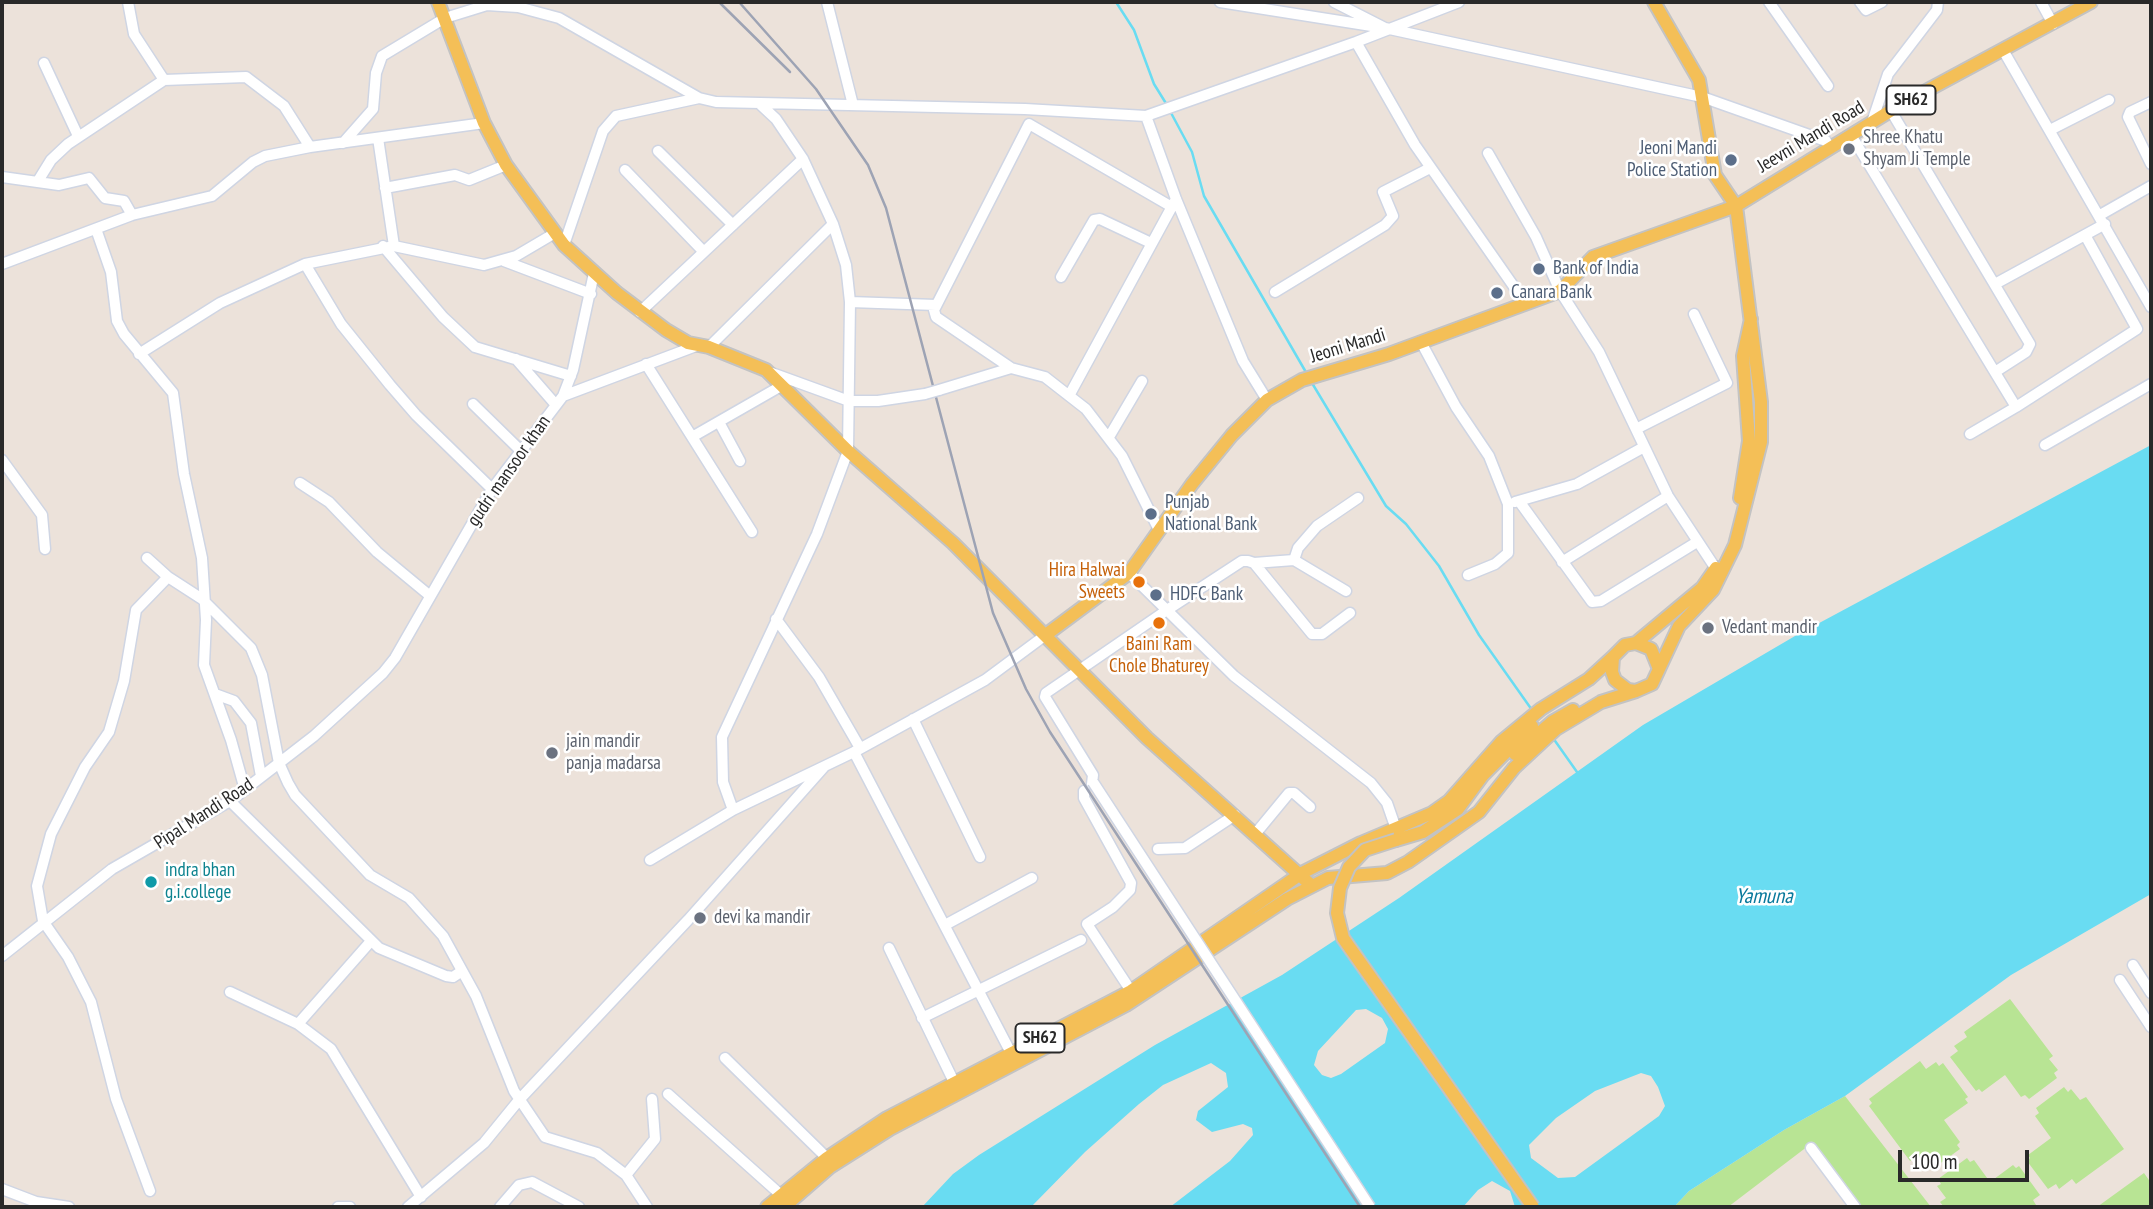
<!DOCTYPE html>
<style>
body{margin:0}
#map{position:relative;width:2153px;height:1209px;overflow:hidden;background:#ece2da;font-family:"PT Sans Narrow",sans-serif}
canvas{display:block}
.frame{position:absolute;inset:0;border:4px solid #292929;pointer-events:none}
.scale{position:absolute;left:1898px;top:1150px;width:131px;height:32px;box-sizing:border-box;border:4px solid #292929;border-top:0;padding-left:9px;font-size:21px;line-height:24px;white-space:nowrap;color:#292929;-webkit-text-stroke:5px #fff;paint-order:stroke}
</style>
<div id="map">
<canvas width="2153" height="1209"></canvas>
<div class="frame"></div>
<div class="scale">100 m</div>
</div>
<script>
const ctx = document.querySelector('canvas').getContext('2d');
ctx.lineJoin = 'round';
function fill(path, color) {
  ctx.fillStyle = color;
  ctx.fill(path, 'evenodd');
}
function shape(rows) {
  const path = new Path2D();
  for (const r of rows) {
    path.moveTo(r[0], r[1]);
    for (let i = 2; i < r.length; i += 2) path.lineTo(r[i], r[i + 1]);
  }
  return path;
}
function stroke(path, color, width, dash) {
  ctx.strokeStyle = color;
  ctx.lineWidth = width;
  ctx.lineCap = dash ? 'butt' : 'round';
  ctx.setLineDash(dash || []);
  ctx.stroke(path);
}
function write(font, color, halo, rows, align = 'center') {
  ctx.font = font + ' "PT Sans Narrow",sans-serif';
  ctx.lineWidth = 5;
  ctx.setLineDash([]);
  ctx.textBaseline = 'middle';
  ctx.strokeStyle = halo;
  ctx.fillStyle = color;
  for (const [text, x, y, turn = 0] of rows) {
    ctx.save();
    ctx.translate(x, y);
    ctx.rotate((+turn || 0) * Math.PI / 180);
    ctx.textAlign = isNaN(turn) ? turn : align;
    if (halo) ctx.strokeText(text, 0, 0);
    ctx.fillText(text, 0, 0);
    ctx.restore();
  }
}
fill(shape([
 [2010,999,2053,1056,2049,1059,2058,1070,2054,1073,2057,1078,2029,1099,2025,1095,2021,1097,2005,1075,1982,1092,1979,1089,1976,1091,1950,1057,1958,1051,1954,1046,1967,1037,1964,1032],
 [1920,1061,1926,1069,1936,1062,1939,1066,1943,1063,1968,1097,1965,1099,1968,1103,1944,1120,1960,1142,1957,1145,1960,1149,1931,1170,1928,1166,1924,1169,1916,1157,1910,1161,1869,1106,1872,1103,1869,1099],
 [2064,1087,2068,1092,2071,1089,2080,1100,2086,1097,2124,1149,2076,1184,2072,1179,2059,1189,2056,1184,2048,1189,2027,1161,2030,1158,2028,1155,2051,1138,2035,1116,2039,1113,2036,1108],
 [1845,1096,1931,1207,1861,1207,1812,1143,1728,1207,1674,1207,1689,1191,1784,1130],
 [1967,1158,1970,1162,1974,1160,1990,1182,2013,1165,2016,1168,2019,1166,2040,1195,2033,1200,2036,1205,1944,1207,1940,1202,1946,1198,1937,1186,1941,1184,1938,1179],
 [2144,1173,2151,1183,2151,1207,2097,1207]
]), '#b8e494');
fill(shape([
 [2151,445,2151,894,2011,975,1845,1096,1784,1130,1689,1191,1674,1207,1515,1207,1510,1191,1492,1181,1478,1190,1463,1207,1170,1207,1230,1161,1253,1135,1252,1128,1243,1124,1212,1132,1196,1120,1198,1111,1228,1087,1226,1073,1211,1063,1163,1085,1139,1104,1085,1152,1031,1207,922,1207,953,1174,979,1155,1155,1045,1282,975,1399,898,1643,725,1795,636],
 [1366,1009,1382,1018,1388,1029,1385,1043,1341,1074,1331,1078,1322,1075,1314,1065,1318,1051,1356,1010],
 [1641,1073,1651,1076,1658,1087,1665,1106,1659,1116,1575,1177,1558,1178,1531,1158,1529,1145,1556,1118,1595,1091]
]), '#69dcf2');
stroke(shape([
 [1116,2,1134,30,1154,84,1167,105],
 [1170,111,1192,152,1204,196,1307,374],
 [1312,383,1386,506,1406,524,1439,566,1479,635,1532,710],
 [1553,738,1577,772]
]), '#69dcf2', 2.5);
const minor = shape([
 [128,2,134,34,164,80],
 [827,2,853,105],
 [1220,2,1378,27],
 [1334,2,1385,28,1702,97,1826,141,1830,148],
 [1769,2,1828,86],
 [1860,2,1866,10,1882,2],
 [2041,2,2053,24],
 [1356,42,1415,145,1526,304],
 [2003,50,2151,307],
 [44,63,78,136],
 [2151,102,2130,112,2128,117,2151,164],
 [1891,111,2030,344,2026,352,1995,372],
 [1146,116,1176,199,1243,361,1267,400],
 [1872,122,1888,74,1937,10,1938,2],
 [2050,130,2109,100],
 [1851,135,2016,407,1970,434],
 [378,138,394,246],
 [343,143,373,109,376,73,382,56,445,18,487,5,518,7,559,18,699,98,716,102,1025,109,1146,116,1356,42,1459,2],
 [658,151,733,225],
 [1488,153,1536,237,1560,291,1599,352,1668,496,1716,569],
 [625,170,704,252],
 [2,177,59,185,89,178,105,198,124,201,132,215],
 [38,181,51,160,68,144,164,80,246,77,284,106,310,147],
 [385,188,455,175,469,180,506,165],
 [2100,215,2151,186],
 [96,229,111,272,117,321,124,334,173,393,184,474,202,558,206,620,204,665,231,740,245,790],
 [564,245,603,131,616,116,699,98],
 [383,246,443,317,475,347,571,376],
 [504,261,591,294],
 [2,264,132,215,212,196,253,162,265,156,310,147,484,123],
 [305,264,341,324,390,385,416,415,492,489],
 [1061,277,1094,220,1100,219,1151,243],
 [1995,284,2105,224],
 [1275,292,1385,225,1393,216,1383,192,1430,168],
 [850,302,936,305],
 [640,312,803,159],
 [1421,342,1456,407,1489,456,1508,504,1508,553,1495,564,1468,575],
 [709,347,833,224],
 [139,354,220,303,305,264,394,246,484,265,516,256,555,233],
 [516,359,556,405],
 [646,364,752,532],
 [772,373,849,401,878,401,925,394],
 [939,390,1011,368],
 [1070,394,1175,201],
 [563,396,696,346],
 [473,404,520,450],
 [2016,407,2137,329,2085,235],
 [719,422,740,461],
 [1636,429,1727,383,1694,314],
 [692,437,781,386],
 [1109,437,1142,381],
 [2045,445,2151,384],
 [2,460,42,515,45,549],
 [300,483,329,502,377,552,429,595],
 [1519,501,1592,602,1601,601,1697,542],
 [1515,502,1577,484,1644,447],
 [1158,528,1122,456,1086,409,1045,377,1011,368,936,317,934,310,1029,124,1172,207],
 [147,558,168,577,202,599,251,648,262,675,279,763,288,783,295,795,370,875,409,898,443,936,476,996,514,1091,545,1137,597,1153,626,1175,647,1207],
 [1294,560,1298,548,1317,526,1358,498],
 [1562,562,1668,496],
 [1254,563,1294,560,1346,591],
 [1129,573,1234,676,1371,783,1387,803,1396,829],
 [776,619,819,677,860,748],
 [215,694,234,701,251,723,261,776],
 [913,719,980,857],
 [854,752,1011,1053],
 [1092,784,1093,775,1045,697,1046,693,1167,610,1242,561,1248,561,1254,563,1312,634,1322,634,1350,613],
 [1084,791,1084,798,1131,883,1130,890,1113,907,1087,924,1131,991],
 [230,801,379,948,446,976,453,977,462,971],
 [733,810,723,782,722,737,817,534,848,451,850,302,846,265,833,224,803,159,776,119,761,105],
 [1256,833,1289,793,1294,793,1310,807],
 [1158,849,1185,848,1235,815],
 [650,860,733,810,854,752,985,680,1047,634],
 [945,925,1032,878],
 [889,948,954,1082],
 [2,956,112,869,230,801,314,736,383,673,395,658,492,489,563,396,573,370,594,273],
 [2133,965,2151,993],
 [2120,980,2151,1027],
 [230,992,298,1024,331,1049,421,1197],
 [922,1018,1081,940],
 [298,1024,371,941],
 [725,1058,827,1158],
 [668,1094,781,1195],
 [1811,1148,1855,1207],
 [626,1175,655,1139,652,1099],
 [2,1189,36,1202,69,1207],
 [150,1191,116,1099,91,1002,68,957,43,921,37,886,51,834,85,767,109,732,124,681,136,610,168,577],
 [338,1207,350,1207],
 [408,1207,484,1143,519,1100,688,920,824,767],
 [500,1207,519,1185,532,1182,579,1207]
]);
const major = shape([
 [438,2,484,123,506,165,564,245,617,293,666,330,688,343,709,347,766,370,848,451,953,543,1147,738,1312,886],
 [1654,2,1699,80,1715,175,1736,206,1761,402,1761,442,1735,545,1713,590,1679,626,1659,669],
 [1740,498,1749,441,1743,356,1751,319],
 [1047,634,1129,573,1192,484,1232,435,1267,400,1302,380,1389,354,1560,291,1593,257,1736,206,1900,105,2091,2],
 [1636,643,1651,649,1659,669,1652,684,1636,691,1628,690,1615,680,1612,672,1613,657,1625,645,1636,643,1702,588,1716,568],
 [1515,754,1552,722,1573,710],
 [1396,840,1423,832,1458,809,1483,775,1532,726],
 [767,1207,827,1158,887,1118,1131,991,1302,873,1361,843,1432,813,1449,801,1501,742,1541,709,1589,679,1613,657],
 [784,1207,830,1167,890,1129,1126,1005,1287,899,1328,878,1387,873,1408,862,1479,812,1514,768,1556,729,1601,702,1636,691]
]);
stroke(minor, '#cfd5e3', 13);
stroke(major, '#c3c3c3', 16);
stroke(minor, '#fff', 10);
stroke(major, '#f4bf57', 12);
stroke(shape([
 [719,2,790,72],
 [739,2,816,89,868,165,886,208,993,613,1026,689,1050,732,1360,1207]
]), '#9da3b4', 2.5);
const minorBridge = shape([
 [925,394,939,390],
 [1093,782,1370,1207]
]);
const majorBridge = shape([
 [1396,840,1365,850,1349,867,1340,888,1337,913,1343,938,1533,1207]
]);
stroke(minorBridge, '#cfd5e3', 13, []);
stroke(majorBridge, '#c3c3c3', 16, []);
stroke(minorBridge, '#fff', 10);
stroke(majorBridge, '#f4bf57', 12);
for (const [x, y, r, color] of [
 [1849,149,7,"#6b7280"],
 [1731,160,7,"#5c6f8a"],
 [1539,269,7,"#5c6f8a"],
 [1497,293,7,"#5c6f8a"],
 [1151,514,7,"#5c6f8a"],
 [1139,582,7,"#e8710a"],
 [1156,595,7,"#5c6f8a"],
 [1159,623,7,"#e8710a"],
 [1708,628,7,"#6b7280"],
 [552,753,7,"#6b7280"],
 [151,882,7,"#0f9aa8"],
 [700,918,7,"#6b7280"]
]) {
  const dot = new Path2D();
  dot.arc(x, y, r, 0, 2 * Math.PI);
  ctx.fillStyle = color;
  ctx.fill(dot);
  stroke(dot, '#fff', 2.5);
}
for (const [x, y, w] of [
 [1911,100,49],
 [1040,1038,49]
]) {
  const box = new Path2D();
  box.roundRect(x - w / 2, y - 14.5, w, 29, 5);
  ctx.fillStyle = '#fff';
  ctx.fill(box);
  stroke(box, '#292929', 2);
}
write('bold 18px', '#292929', null, [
 ["SH62",1911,100],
 ["SH62",1040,1038]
]);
write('19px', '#292929', '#fff', [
 ["Jeevni Mandi Road",1811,137,-31],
 ["Jeoni Mandi",1348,346,-17],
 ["gudri mansoor khan",509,471,-55],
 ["Pipal Mandi Road",204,814,-33]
]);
write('19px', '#5b616d', '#fff', [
 ["Shree Khatu",1863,138],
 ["Shyam Ji Temple",1863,160],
 ["Vedant mandir",1722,628],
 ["jain mandir",566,742],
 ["panja madarsa",566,764],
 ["devi ka mandir",714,918]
], 'left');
write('19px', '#4e5e75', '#fff', [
 ["Jeoni Mandi",1717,149,"right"],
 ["Police Station",1717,171,"right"],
 ["Bank of India",1553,269],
 ["Canara Bank",1511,293],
 ["Punjab",1165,503],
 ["National Bank",1165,525],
 ["HDFC Bank",1170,595]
], 'left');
write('19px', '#c56008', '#fff', [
 ["Hira Halwai",1125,571],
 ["Sweets",1125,593],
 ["Baini Ram",1159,645,"center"],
 ["Chole Bhaturey",1159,667,"center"]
], 'right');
write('19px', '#0d838f', '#fff', [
 ["indra bhan",165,871],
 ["g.i.college",165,893]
], 'left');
write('italic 21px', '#09799c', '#fff', [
 ["Yamuna",1764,897]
]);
</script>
